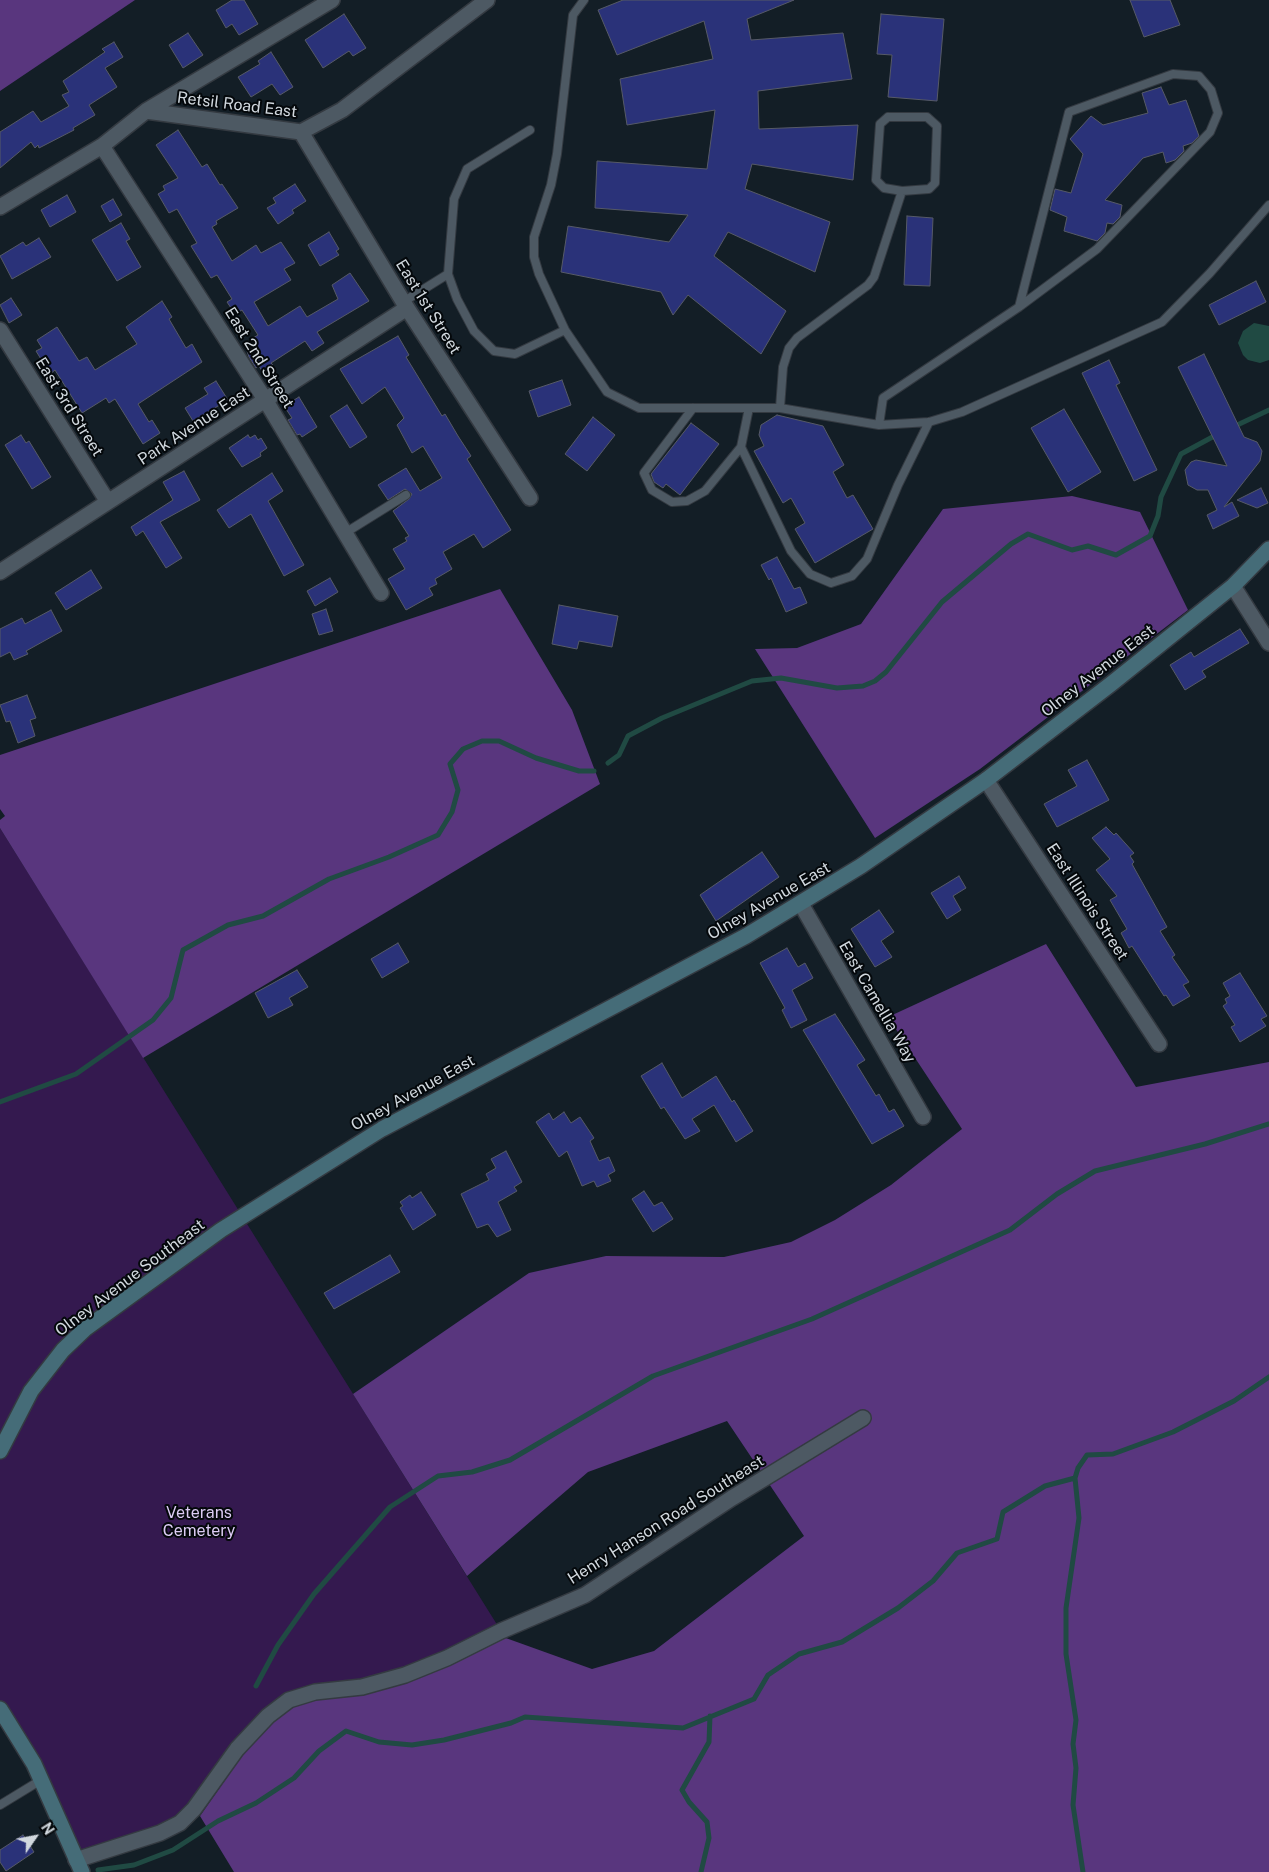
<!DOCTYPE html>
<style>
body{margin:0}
#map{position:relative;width:1269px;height:1872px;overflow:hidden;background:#131e26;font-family:"Public Sans",sans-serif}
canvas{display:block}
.north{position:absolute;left:10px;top:1812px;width:50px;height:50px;-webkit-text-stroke:4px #04080b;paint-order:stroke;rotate:57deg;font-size:14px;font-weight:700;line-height:20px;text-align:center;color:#d1d8de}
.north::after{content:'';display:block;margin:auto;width:18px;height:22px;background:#d1d8de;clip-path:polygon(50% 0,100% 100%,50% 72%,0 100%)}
</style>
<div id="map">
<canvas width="1269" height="1872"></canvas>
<div class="north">N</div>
</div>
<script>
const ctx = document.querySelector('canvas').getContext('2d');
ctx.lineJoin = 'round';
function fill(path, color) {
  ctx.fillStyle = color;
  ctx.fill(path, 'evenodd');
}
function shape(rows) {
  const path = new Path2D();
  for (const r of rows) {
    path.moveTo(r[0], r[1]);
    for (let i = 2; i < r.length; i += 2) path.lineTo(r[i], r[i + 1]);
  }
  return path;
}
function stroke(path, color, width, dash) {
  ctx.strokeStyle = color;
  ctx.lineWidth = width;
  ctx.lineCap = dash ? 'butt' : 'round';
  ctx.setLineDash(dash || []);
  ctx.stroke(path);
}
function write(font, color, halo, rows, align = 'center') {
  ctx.font = font + ' "Public Sans",sans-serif';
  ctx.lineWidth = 4;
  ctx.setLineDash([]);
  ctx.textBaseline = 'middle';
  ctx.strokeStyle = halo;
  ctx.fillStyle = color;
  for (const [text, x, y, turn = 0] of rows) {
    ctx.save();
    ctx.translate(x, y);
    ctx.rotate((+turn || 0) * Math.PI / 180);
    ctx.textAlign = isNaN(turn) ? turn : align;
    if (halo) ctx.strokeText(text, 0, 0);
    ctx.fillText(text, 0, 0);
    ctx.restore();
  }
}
fill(shape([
 [0,828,501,1631,447,1658,315,1692,180,1823,76,1860,0,1709]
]), '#34194f');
fill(shape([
 [0,0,135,0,0,91],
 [1072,496,1140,512,1188,610,980,769,875,838,755,649,797,648,861,624,943,509],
 [500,589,572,710,600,784,143,1058,0,828,0,820,5,816,0,809,0,755],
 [1046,944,1136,1087,1269,1062,1269,1872,234,1872,200,1816,250,1744,291,1705,312,1700,364,1695,406,1680,503,1637,592,1669,654,1651,804,1536,727,1421,588,1472,467,1576,353,1394,529,1273,606,1256,724,1257,791,1242,835,1220,891,1185,962,1129,888,1017]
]), '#59367e');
fill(shape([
 [1254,323,1269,326,1269,360,1260,363,1248,360,1243,355,1238,343,1243,331]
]), '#204a43');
stroke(shape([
 [1233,427,1269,410],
 [608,763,619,755,628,736,662,718,752,681,781,678,837,688,863,686,875,681,886,672,942,602,1011,544,1028,534,1072,550,1088,546,1116,555,1150,536,1158,516,1161,497,1181,454,1218,434],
 [0,1102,76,1074,153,1020,171,998,183,950,228,925,263,916,329,879,389,857,438,835,452,812,458,790,450,764,463,749,482,741,499,741,536,758,579,771,594,771],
 [256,1686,278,1645,314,1594,390,1507,438,1476,472,1472,510,1460,653,1376,812,1319,1010,1230,1057,1194,1095,1171,1205,1144,1269,1124],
 [98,1870,134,1865,173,1850,218,1821,256,1803,294,1778,319,1751,346,1731,379,1742,412,1745,444,1740,511,1723,525,1717,683,1728,754,1699,768,1675,799,1654,842,1642,898,1608,933,1581,957,1553,997,1539,1003,1512,1045,1486,1075,1478],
 [701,1872,709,1838,707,1822,689,1802,682,1790,709,1742,710,1716],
 [1083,1872,1073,1805,1076,1768,1073,1744,1076,1720,1066,1654,1066,1608,1079,1518,1075,1478,1078,1468,1087,1455,1113,1454,1173,1432,1234,1401,1269,1377]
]), '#204a43', 5);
const building = shape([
 [232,0,244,0,258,24,239,35,232,24,226,28,216,10,232,0],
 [623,0,794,0,747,19,751,40,843,33,852,79,758,91,759,129,858,125,853,180,752,164,745,189,830,222,815,272,728,232,714,256,786,311,761,354,688,295,673,315,661,292,561,272,568,226,669,242,688,215,595,208,597,161,707,169,715,110,627,125,620,79,713,59,704,21,617,55,598,10,623,0],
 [1130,0,1170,0,1180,25,1144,37,1130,0],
 [344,14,366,48,353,56,349,51,323,68,305,40,344,14],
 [881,14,944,19,937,101,888,97,892,55,877,54,881,14],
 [188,33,203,55,183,68,169,45,188,33],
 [114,42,123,57,105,68,117,87,89,105,95,115,73,128,74,130,39,148,38,145,35,148,31,142,0,168,0,132,33,111,41,122,69,106,62,95,69,92,63,81,105,52,102,49,114,42],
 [271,52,293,87,280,95,272,84,251,97,238,77,260,64,258,61,271,52],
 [1161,87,1169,105,1186,100,1199,136,1192,143,1183,146,1184,151,1175,160,1166,163,1163,152,1143,158,1105,200,1122,205,1120,217,1113,224,1107,223,1105,233,1097,241,1064,231,1067,217,1050,210,1055,189,1071,193,1083,154,1070,139,1091,116,1103,125,1148,113,1142,93,1161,87],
 [178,130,202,167,207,164,220,185,222,184,238,208,216,221,217,224,212,227,232,261,256,245,261,253,281,242,295,263,284,269,291,280,254,302,268,326,300,306,307,317,338,299,332,285,350,273,369,301,317,332,324,343,312,351,305,341,271,363,273,365,262,371,259,366,256,368,249,357,247,351,257,345,253,338,258,335,242,310,235,314,227,302,232,299,217,275,211,278,191,246,197,243,177,209,169,213,158,194,165,190,163,186,178,178,156,145,178,130],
 [295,184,306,201,292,210,294,213,278,224,267,208,276,203,273,198,295,184],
 [67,195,76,212,50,227,41,210,67,195],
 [113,199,122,215,110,222,101,206,113,199],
 [907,216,933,218,930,286,904,285,907,216],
 [121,223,130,239,126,241,141,267,117,281,92,240,121,223],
 [329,232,339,249,336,251,339,255,320,266,308,245,329,232],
 [39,238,51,257,12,279,0,256,23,242,26,246,39,238],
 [1256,281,1266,302,1219,325,1209,305,1256,281],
 [11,298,22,315,9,323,0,305,11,298],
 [162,301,172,317,169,319,186,348,192,344,202,362,138,404,149,422,152,420,160,433,143,444,115,399,109,403,106,398,82,413,55,370,50,374,36,351,42,348,37,340,57,327,79,361,87,357,95,370,137,344,126,327,162,301],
 [398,336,409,355,406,357,442,416,445,414,458,436,471,456,467,459,511,530,483,548,474,534,443,552,452,569,435,579,437,584,429,588,433,595,406,610,388,579,405,569,393,549,407,541,405,538,409,536,393,511,409,499,412,494,405,489,388,500,378,485,406,468,420,491,442,478,423,446,412,453,397,425,404,418,385,387,362,404,340,369,398,336],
 [1204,354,1244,437,1257,442,1262,451,1260,461,1224,507,1232,502,1239,516,1213,529,1207,515,1217,510,1208,490,1197,490,1188,485,1185,470,1191,462,1196,460,1227,466,1178,367,1204,354],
 [1109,360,1120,383,1116,385,1157,470,1134,481,1082,373,1109,360],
 [562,380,571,405,538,417,529,391,562,380],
 [216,381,228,400,193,421,185,408,208,394,204,388,216,381],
 [299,397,317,427,302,437,300,434,297,435,288,420,292,418,284,406,299,397],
 [347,405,367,437,350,448,330,416,347,405],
 [1064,409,1101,472,1068,492,1031,428,1064,409],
 [777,415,823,426,844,465,833,472,847,498,853,495,873,529,815,563,795,529,805,523,791,498,783,503,754,451,764,446,759,435,761,425,777,415],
 [593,417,615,435,587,471,565,454,593,417],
 [691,423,719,444,680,495,666,484,663,488,654,482,651,474,691,423],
 [21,435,26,443,29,441,51,477,32,489,5,445,21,435],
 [248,435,250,438,255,435,258,440,261,438,267,448,260,453,261,456,242,467,229,448,248,435],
 [184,471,200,500,160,522,182,558,166,568,143,531,136,536,131,527,173,500,163,482,184,471],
 [272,473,283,491,268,501,304,565,284,576,251,514,229,528,217,510,272,473],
 [1261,488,1268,503,1257,508,1237,500,1261,488],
 [777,557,794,589,800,587,807,603,786,612,771,578,769,580,761,565,777,557],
 [91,570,102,588,66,610,55,593,91,570],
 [330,578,338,592,315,606,307,591,330,578],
 [559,605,618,616,612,647,579,641,577,649,552,644,559,605],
 [326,609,333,631,319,635,312,614,326,609],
 [51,610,62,631,26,651,28,654,14,660,10,652,0,657,0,629,22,618,25,624,51,610],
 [1240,629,1249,643,1202,671,1206,677,1185,690,1170,665,1191,652,1194,657,1240,629],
 [27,695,36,718,30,720,35,736,18,743,10,721,6,722,0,705,27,695],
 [1087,760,1109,800,1057,827,1044,804,1077,786,1068,770,1087,760],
 [1106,827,1114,835,1116,833,1134,853,1130,856,1134,862,1132,864,1167,927,1160,931,1175,955,1172,957,1189,982,1183,985,1190,996,1173,1006,1166,995,1164,996,1132,946,1129,948,1121,933,1127,929,1110,900,1117,896,1096,870,1110,859,1092,838,1106,827],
 [762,852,779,877,716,921,700,895,762,852],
 [959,876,966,888,953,896,961,910,947,919,931,893,959,876],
 [879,910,894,932,881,941,892,957,875,967,851,929,879,910],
 [398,943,409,962,382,978,371,959,398,943],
 [787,948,798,967,805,963,813,978,792,990,807,1020,791,1028,782,1010,785,1008,760,963,787,948],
 [297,970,308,987,289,998,293,1005,268,1018,255,993,297,970],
 [1240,973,1267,1016,1261,1019,1266,1026,1240,1042,1231,1027,1235,1025,1223,1006,1227,1003,1225,999,1230,996,1223,983,1240,973],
 [835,1014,865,1060,857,1065,876,1096,879,1094,889,1112,894,1109,904,1126,872,1144,803,1030,835,1014],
 [662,1063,682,1098,716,1076,732,1102,734,1100,753,1131,736,1142,714,1105,692,1119,700,1131,685,1139,664,1107,661,1109,641,1076,662,1063],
 [564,1112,571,1123,580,1117,594,1138,590,1141,599,1161,609,1157,615,1171,608,1175,611,1181,597,1187,594,1181,582,1186,567,1151,559,1157,536,1122,549,1113,553,1120,564,1112],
 [506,1151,522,1182,514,1187,517,1191,498,1202,511,1230,497,1237,488,1224,477,1228,461,1194,489,1180,486,1174,496,1168,491,1159,506,1151],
 [644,1191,654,1206,662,1202,673,1219,653,1232,632,1199,644,1191],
 [421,1192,436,1215,413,1230,400,1208,403,1206,400,1202,410,1195,412,1198,421,1192],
 [390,1255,400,1272,334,1309,324,1293,390,1255],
 [23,1835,34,1852,6,1871,0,1862,0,1850,23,1835]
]);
fill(building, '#2a3279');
stroke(building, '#565a67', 1);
const lane = shape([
 [584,0,573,15,557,154,551,185,534,237,534,257,539,274,565,330,607,392,639,408,780,408,879,425,929,422,962,412,1162,322,1210,273,1269,205],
 [888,117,927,117,937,126,935,183,929,189,902,191,884,188,876,180,880,124,888,117],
 [530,130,467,169,454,199,448,274,457,299,474,331,494,351,515,354,565,330],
 [403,302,448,274],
 [693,408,644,473,652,490,672,502,687,501,705,491,741,447],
 [749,408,741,447,791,551,810,574,831,583,852,576,867,559,898,485,929,422],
 [780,408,783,367,789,348,797,338,868,285,874,277,902,191],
 [879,425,883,398,1019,307,1069,112,1173,74,1199,76,1211,90,1218,113,1210,132,1097,249,1019,307],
 [345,533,406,495],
 [0,1805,41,1780]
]);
const street = shape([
 [146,111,332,0],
 [301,132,407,308,530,498],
 [102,146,266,401,381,593],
 [0,207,102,146,146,111,301,132,342,110,487,0],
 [0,330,108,502],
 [0,572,407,308],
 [1233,586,1269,643],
 [986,780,1159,1044],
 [801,904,923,1117],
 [76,1860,160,1833,180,1823,194,1809,237,1749,268,1716,289,1700,315,1692,362,1687,405,1675,447,1658,501,1631,585,1595,732,1498,863,1418]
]);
const secondary = shape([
 [0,1451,31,1391,63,1350,85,1329,221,1230,382,1129,746,936,861,866,986,780,1111,684,1233,586,1269,549],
 [0,1709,34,1764,82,1872]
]);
stroke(lane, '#343a41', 10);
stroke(street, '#343a41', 18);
stroke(secondary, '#343a41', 18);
stroke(lane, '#4d5963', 8);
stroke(street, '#4d5963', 15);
stroke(secondary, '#456c78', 15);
write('16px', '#d1d8de', '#04080b', [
 ["Retsil Road East",237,105,7],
 ["East 1st Street",428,307,58],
 ["East 2nd Street",259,358,58],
 ["East 3rd Street",69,407,58],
 ["Park Avenue East",194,426,-33],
 ["Olney Avenue East",1098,671,-38],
 ["Olney Avenue East",769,901,-30],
 ["East Illinois Street",1087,902,57],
 ["East Camellia Way",877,1002,60],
 ["Olney Avenue East",413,1093,-29],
 ["Olney Avenue Southeast",130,1278,-37],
 ["Henry Hanson Road Southeast",666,1520,-32]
]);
write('16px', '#dccbf4', '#04080b', [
 ["Veterans",199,1513],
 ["Cemetery",199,1531]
]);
</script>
